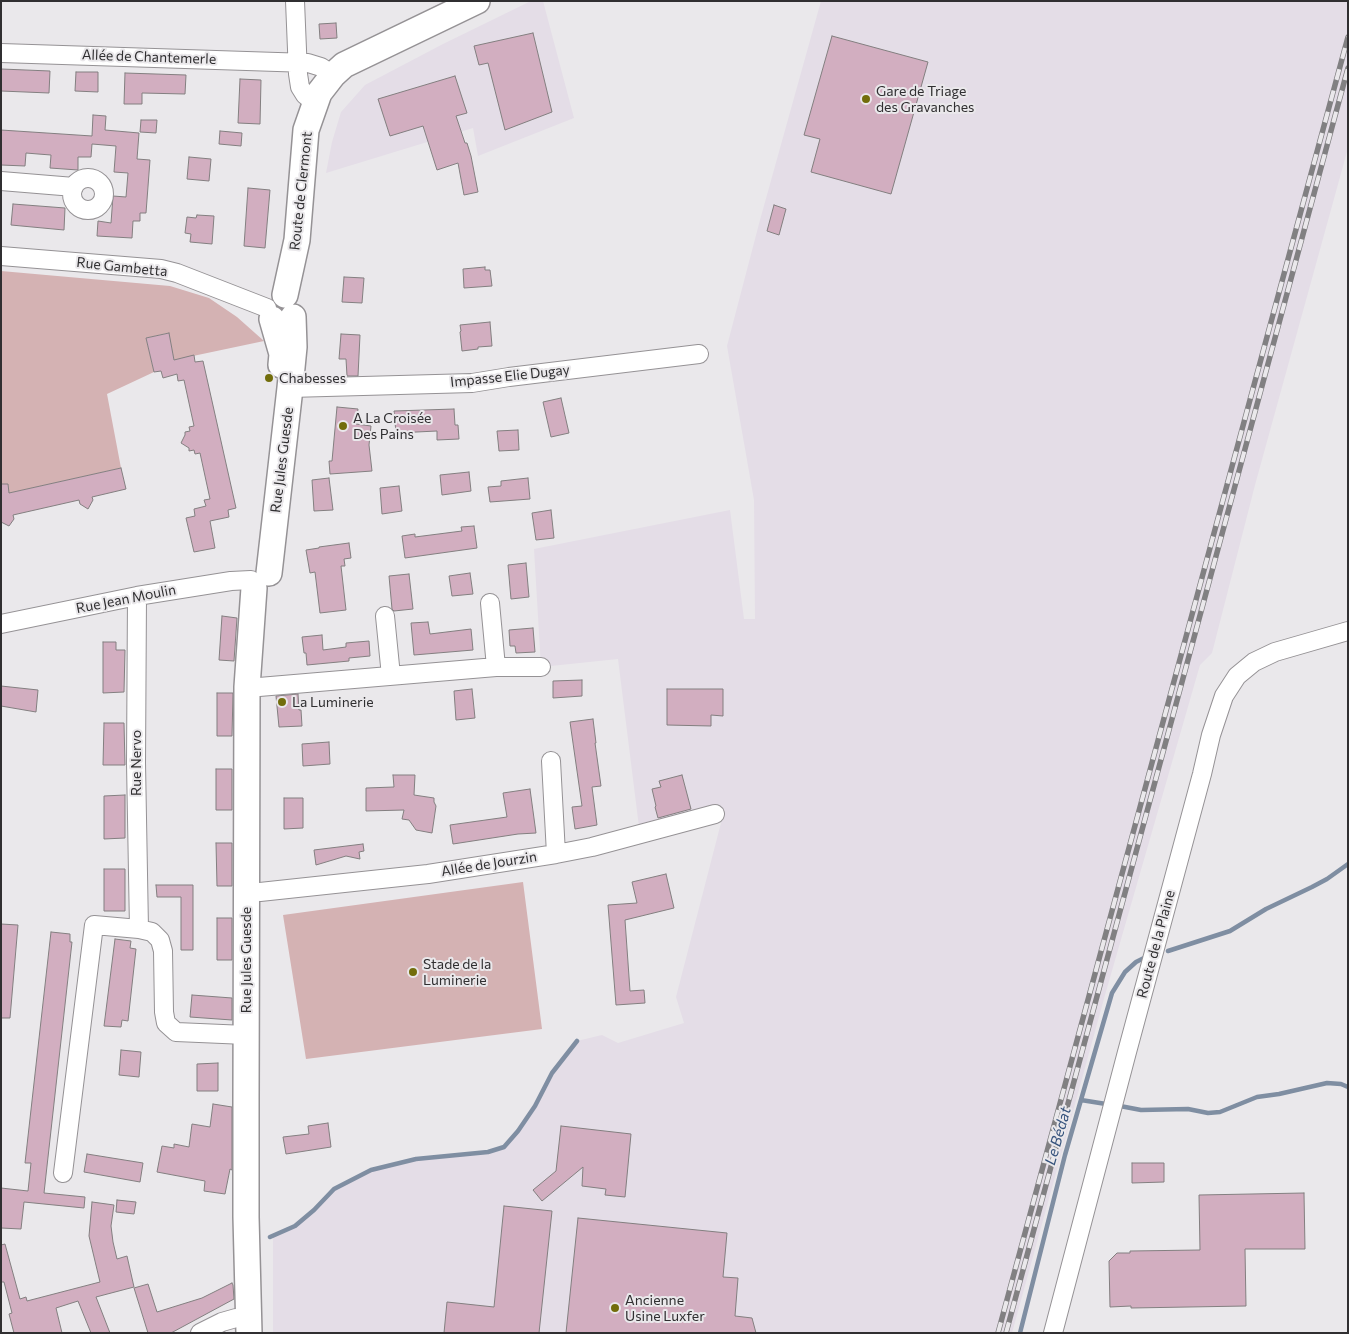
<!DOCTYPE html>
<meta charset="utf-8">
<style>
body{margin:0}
#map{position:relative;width:1349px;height:1334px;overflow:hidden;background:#eae8eb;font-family:Commissioner,sans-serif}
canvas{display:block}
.frame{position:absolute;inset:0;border:2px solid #302f31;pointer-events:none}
</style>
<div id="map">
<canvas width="1349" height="1334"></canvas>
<div class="frame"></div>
</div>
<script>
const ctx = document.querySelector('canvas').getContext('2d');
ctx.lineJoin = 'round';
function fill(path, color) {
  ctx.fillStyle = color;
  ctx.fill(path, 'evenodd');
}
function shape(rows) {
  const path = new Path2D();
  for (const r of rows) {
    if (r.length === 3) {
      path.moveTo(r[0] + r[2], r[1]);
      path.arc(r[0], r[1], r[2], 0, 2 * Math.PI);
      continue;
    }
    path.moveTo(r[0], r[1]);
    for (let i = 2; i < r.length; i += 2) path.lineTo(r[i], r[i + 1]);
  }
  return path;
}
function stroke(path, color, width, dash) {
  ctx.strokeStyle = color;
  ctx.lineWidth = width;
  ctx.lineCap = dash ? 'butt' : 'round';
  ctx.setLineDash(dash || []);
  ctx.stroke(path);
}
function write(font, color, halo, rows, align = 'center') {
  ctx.font = font + ' Commissioner,sans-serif';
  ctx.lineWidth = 4;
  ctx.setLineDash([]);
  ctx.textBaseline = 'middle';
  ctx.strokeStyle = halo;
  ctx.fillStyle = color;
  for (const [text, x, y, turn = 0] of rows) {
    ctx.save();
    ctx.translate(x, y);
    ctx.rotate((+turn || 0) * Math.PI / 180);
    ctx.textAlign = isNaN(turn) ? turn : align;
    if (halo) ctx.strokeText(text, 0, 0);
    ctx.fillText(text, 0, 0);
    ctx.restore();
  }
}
fill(shape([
 [531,1,543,1,574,118,478,156,473,128,326,173,332,142,341,112,365,85,443,44],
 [821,1,1348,1,1348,148,1255,485,1212,653,1200,665,1105,995,1012,1333,273,1333,273,1236,295,1226,314,1210,334,1189,371,1170,416,1159,488,1152,504,1147,518,1131,535,1106,552,1073,577,1041,602,1035,618,1043,684,1023,676,997,722,819,718,805,715,814,640,835,618,659,541,667,534,549,730,510,744,619,755,619,754,500,727,346,760,220]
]), '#e4dde7');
fill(shape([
 [1,271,170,286,209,298,237,317,264,341,174,360,168,333,146,338,154,372,107,394,121,468,1,495],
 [523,882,542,1029,306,1059,283,915]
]), '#d4b2b3');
stroke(shape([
 [1168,951,1230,931,1266,909,1312,887,1327,879,1348,864],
 [1081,1100,1106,1104],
 [1120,1106,1141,1110,1188,1109,1208,1113,1220,1112,1257,1097,1279,1094,1327,1083,1341,1084,1348,1087],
 [270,1237,295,1226,314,1210,334,1189,371,1170,416,1159,488,1152,504,1147,518,1131,535,1106,552,1073,577,1041],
 [1020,1333,1065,1155,1112,993,1125,972,1136,962,1144,958]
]), '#7f8ea2', 4.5);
const building = shape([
 [336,23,337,38,320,39,319,24,336,23],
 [533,33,552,112,505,130,488,63,479,65,474,46,533,33],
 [832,36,928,62,891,194,811,172,820,139,804,135,832,36],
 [1,69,50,71,49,93,1,91,1,69],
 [76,72,98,72,98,92,75,91,76,72],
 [125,73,186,75,185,94,142,93,142,104,124,104,125,73],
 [455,76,467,113,456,116,465,143,467,143,471,156,478,192,464,195,458,163,437,170,423,126,390,136,378,99,455,76],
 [240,79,261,80,260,124,238,123,240,79],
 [93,115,106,116,105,130,139,133,137,159,150,160,146,213,140,213,140,221,133,221,132,238,97,236,98,221,111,223,113,196,126,197,128,173,114,172,116,146,92,144,91,157,78,157,78,170,50,168,51,155,38,154,26,153,25,166,1,165,1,130,92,136,93,115],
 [141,120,157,120,156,133,140,132,141,120],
 [220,131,242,133,241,146,219,144,220,131],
 [189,157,211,159,209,181,187,179,189,157],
 [248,188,270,190,265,248,244,246,248,188],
 [13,204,65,208,64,230,11,225,13,204],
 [774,205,786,209,779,235,767,231,774,205],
 [197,215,214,216,212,244,190,242,191,234,185,233,187,217,196,218,197,215],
 [485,267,485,270,490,270,492,286,464,288,463,269,485,267],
 [344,277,364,278,362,303,342,302,344,277],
 [490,322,492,346,478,347,478,349,462,351,460,332,461,331,460,325,490,322],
 [169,333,174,360,194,355,195,362,203,361,236,508,228,510,229,517,210,521,215,548,194,552,186,518,195,516,194,509,206,506,204,500,210,499,200,453,195,454,194,450,189,451,189,448,181,443,185,435,185,432,190,431,189,427,194,426,184,380,178,381,177,374,163,378,161,371,154,372,146,338,169,333],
 [341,334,360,335,358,376,347,376,346,359,339,359,341,334],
 [561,398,569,433,551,437,543,402,561,398],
 [337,407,358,409,356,424,371,426,369,445,372,471,330,474,329,461,332,461,337,407],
 [454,409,455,425,458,425,459,439,437,440,437,431,396,433,394,411,454,409],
 [518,430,519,450,499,451,497,431,518,430],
 [121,468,126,489,92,497,93,500,88,509,80,504,79,500,13,515,14,519,9,526,1,522,1,484,8,484,9,493,121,468],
 [469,472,471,491,442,495,440,475,469,472],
 [329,478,333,510,314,511,312,480,329,478],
 [528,478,530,499,490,502,488,487,501,486,501,481,528,478],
 [399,486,402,511,382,514,380,488,399,486],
 [551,510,554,538,536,540,532,513,551,510],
 [474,526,477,548,405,558,402,536,415,534,415,537,462,531,461,527,474,526],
 [349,543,351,558,344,559,345,566,341,566,346,610,320,613,315,572,310,573,306,550,319,548,319,547,349,543],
 [526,563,529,597,511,599,508,565,526,563],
 [470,573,473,594,452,596,449,576,470,573],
 [409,574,413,609,394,611,392,609,389,576,409,574],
 [222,616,237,618,234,661,219,660,222,616],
 [428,622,430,634,471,629,473,650,414,655,411,623,428,622],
 [533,628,535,652,516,653,515,646,510,646,509,630,533,628],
 [322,635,323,650,346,647,346,643,369,641,370,656,349,658,349,661,307,665,306,653,304,653,302,637,322,635],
 [103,642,116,642,116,650,125,650,124,692,103,693,103,642],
 [582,680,582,696,553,698,553,681,582,680],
 [1,686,38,690,36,712,1,706,1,686],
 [472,689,475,718,456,720,454,691,472,689],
 [667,689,723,689,723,716,711,715,711,726,667,725,667,689],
 [217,693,233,693,232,736,217,736,217,693],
 [298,694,299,710,301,710,302,726,279,727,276,696,298,694],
 [593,719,596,743,595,743,601,786,592,787,597,825,575,829,572,807,582,806,570,722,593,719],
 [104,723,124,723,125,765,103,765,104,723],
 [329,742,330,764,303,766,302,744,329,742],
 [216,769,232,769,232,810,216,810,216,769],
 [393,775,415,775,414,795,434,798,434,802,436,806,432,833,416,830,409,820,402,819,404,810,366,811,366,788,394,787,393,775],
 [682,775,691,809,658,818,655,807,656,806,652,789,661,787,659,781,682,775],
 [530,789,536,833,518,834,453,844,450,825,507,817,503,793,530,789],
 [125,795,125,838,104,839,104,796,125,795],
 [284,798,303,798,303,828,284,829,284,798],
 [216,843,232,843,232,886,217,886,216,843],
 [363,844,364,851,359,852,360,859,346,856,316,865,314,850,363,844],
 [104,869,125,869,125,911,104,911,104,869],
 [666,874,674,908,625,920,630,991,644,990,645,1003,616,1005,608,905,637,903,632,882,666,874],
 [156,885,193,885,193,950,181,950,181,897,157,897,156,885],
 [217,918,232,918,232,960,217,960,217,918],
 [1,924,18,925,10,1018,1,1018,1,924],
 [51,932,70,934,70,942,72,942,44,1193,85,1197,84,1208,24,1202,21,1229,1,1228,1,1188,28,1191,31,1163,25,1163,51,932],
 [115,939,131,941,130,948,136,949,128,1021,122,1020,121,1027,104,1026,115,939],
 [192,995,232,998,232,1020,190,1017,192,995],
 [121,1050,141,1052,139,1077,119,1075,121,1050],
 [218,1063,218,1091,197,1091,197,1064,218,1063],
 [213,1104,232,1107,232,1170,230,1169,225,1194,204,1191,205,1181,157,1172,162,1146,174,1148,174,1144,189,1147,192,1124,210,1127,213,1104],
 [328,1123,331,1147,286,1154,283,1137,309,1134,308,1126,328,1123],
 [561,1126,631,1134,625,1197,605,1195,606,1189,582,1186,583,1167,542,1201,533,1190,556,1171,561,1126],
 [87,1154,143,1163,140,1182,84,1172,87,1154],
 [1132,1163,1164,1163,1164,1182,1132,1183,1132,1163],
 [1304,1193,1305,1249,1245,1249,1246,1306,1131,1308,1131,1306,1110,1307,1109,1261,1117,1253,1130,1253,1130,1251,1200,1250,1199,1195,1304,1193],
 [117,1200,136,1202,134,1214,116,1212,117,1200],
 [92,1202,114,1205,111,1226,113,1242,117,1259,127,1256,134,1287,96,1297,110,1333,91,1333,78,1301,56,1308,62,1333,14,1333,9,1314,12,1313,4,1282,1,1282,1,1245,5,1244,20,1299,26,1297,27,1301,100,1282,89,1236,92,1202],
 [504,1206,552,1211,539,1333,444,1333,447,1302,494,1307,504,1206],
 [578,1218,727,1233,723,1277,738,1278,735,1316,752,1318,756,1333,566,1333,578,1218],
 [232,1283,233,1285,234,1299,171,1333,148,1333,134,1288,148,1284,157,1312,202,1298,232,1283]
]);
fill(building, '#d2aec0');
stroke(building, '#837f80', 1);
const street = shape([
 [295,1,298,74,300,87,305,95,315,103],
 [1,53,308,63,321,67,333,75],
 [88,194,16],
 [1,181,74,187],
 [1,256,161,269,177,273,267,308],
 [290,388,472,383,509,377,699,354],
 [137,596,136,763,139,929],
 [490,603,496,667],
 [385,616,391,676],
 [1,624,137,596,231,581,251,580],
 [259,687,496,667,541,667],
 [551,761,556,854],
 [260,892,428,874,556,854,592,847,715,814],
 [63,1173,94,925,139,929,152,932,160,940,163,951,164,1012,166,1023,176,1032,246,1035],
 [200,1333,222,1322,236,1318,249,1318],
 [1053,1333,1127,1052,1202,774,1211,735,1224,696,1237,676,1254,662,1275,652,1348,631]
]);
const secondary = shape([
 [285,295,297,240,306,130,319,93,333,75,344,65,477,1],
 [272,319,282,354,281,365],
 [269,573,290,388,294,347,293,317],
 [249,1333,246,1217,246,1099,247,687,254,588]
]);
stroke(street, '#959295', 20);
stroke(secondary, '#959295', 28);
stroke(street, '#fff', 18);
stroke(secondary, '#fff', 25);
const rail = shape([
 [998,1333,1348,37],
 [1006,1333,1348,68]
]);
stroke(rail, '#818082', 5.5);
stroke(rail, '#eae8eb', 4, [11]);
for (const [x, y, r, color] of [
 [866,99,5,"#726d0b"],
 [269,378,5,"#726d0b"],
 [343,426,5,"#726d0b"],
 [282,702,5,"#726d0b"],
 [413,972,5,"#726d0b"],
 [615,1308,5,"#726d0b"]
]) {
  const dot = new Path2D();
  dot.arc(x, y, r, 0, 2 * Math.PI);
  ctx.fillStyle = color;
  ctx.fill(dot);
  stroke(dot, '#eae8eb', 2);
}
write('14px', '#302f31', '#eae8eb', [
 ["Allée de Chantemerle",149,57,2],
 ["Route de Clermont",301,191,-84],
 ["Rue Gambetta",122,267,6],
 ["Impasse Elie Dugay",510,376,-6],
 ["Rue Jules Guesde",282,460,-83],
 ["Rue Jean Moulin",126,599,-11],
 ["Rue Nervo",136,763,-90],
 ["Allée de Jourzin",489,864,-9],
 ["Route de la Plaine",1156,944,-75],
 ["Rue Jules Guesde",246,960,-90]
]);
write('14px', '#302f31', '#eae8eb', [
 ["Gare de Triage",876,91],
 ["des Gravanches",876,107],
 ["Chabesses",279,378],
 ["A La Croisée",353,418],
 ["Des Pains",353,434],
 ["La Luminerie",292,702],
 ["Stade de la",423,964],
 ["Luminerie",423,980],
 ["Ancienne",625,1300],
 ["Usine Luxfer",625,1316]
], 'left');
write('italic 15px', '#35527c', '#eae8eb', [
 ["Le Bédat",1058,1136,-74]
]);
</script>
